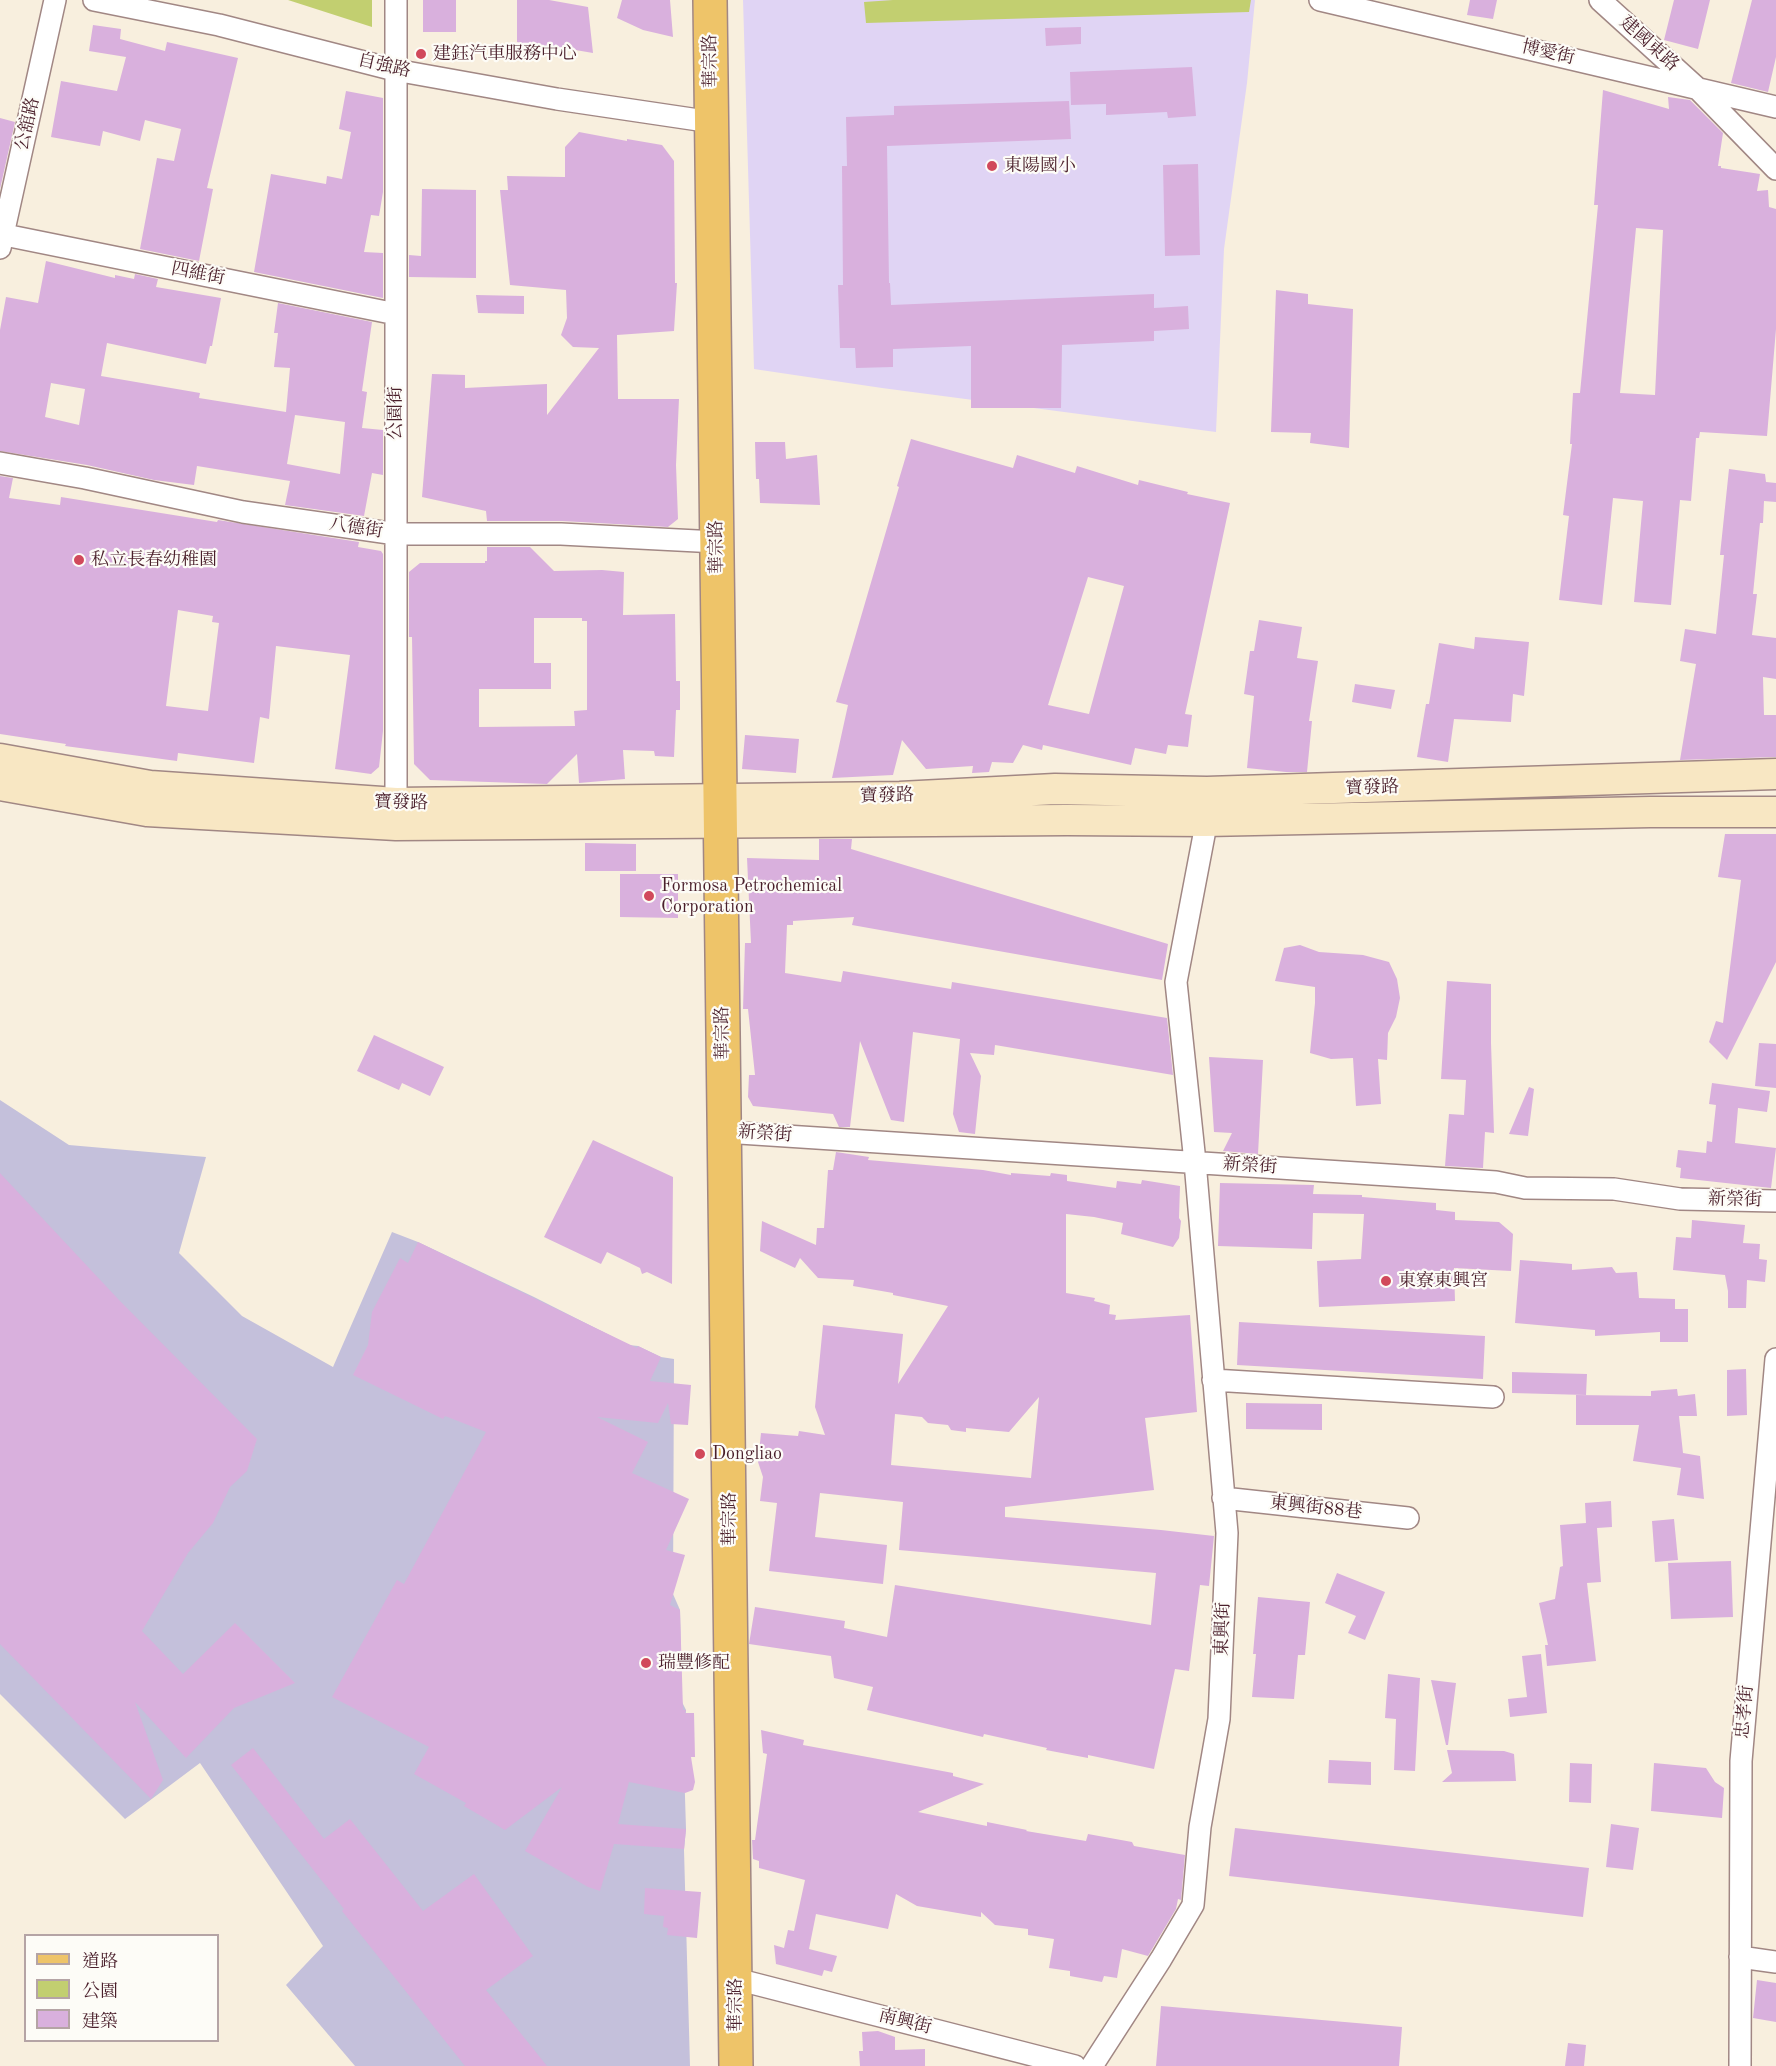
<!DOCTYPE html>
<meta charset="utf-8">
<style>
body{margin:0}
#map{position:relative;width:1776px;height:2066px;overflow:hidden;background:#f8efde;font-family:"Old Standard TT","Noto Serif TC",serif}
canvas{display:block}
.legend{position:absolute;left:24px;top:1934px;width:195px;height:108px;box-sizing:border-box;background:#fdfcf7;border:2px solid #b5a4a5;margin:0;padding:8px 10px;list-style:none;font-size:18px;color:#4a1f2b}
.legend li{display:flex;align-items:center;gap:12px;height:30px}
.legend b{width:30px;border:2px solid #b5a4a5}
</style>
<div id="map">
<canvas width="1776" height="2066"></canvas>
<ul class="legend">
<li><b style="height:8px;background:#eec469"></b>道路</li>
<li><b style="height:16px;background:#c2cf70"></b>公園</li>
<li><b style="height:16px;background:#d9b0dd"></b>建築</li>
</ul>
</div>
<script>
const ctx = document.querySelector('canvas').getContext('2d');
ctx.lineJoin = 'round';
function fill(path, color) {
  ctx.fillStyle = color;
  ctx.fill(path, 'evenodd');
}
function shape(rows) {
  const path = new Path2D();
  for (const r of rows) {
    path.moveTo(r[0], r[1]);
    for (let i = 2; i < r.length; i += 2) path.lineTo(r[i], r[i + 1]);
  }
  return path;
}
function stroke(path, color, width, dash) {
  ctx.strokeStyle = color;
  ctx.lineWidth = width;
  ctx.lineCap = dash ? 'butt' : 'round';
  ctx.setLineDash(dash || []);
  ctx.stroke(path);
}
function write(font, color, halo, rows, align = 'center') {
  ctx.font = font + ' "Old Standard TT","Noto Serif TC",serif';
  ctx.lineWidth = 4.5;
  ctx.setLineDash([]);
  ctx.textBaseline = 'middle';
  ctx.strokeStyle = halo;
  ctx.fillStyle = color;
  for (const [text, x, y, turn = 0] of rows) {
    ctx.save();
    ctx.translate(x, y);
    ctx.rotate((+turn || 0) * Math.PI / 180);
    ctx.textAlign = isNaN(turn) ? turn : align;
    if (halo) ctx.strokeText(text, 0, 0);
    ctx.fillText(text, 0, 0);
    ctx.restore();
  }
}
fill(shape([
 [743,0,1255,0,1247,83,1224,249,1216,432,882,388,754,369]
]), '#e0d4f4');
fill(shape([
 [0,1100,69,1145,206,1157,179,1253,242,1316,333,1367,392,1232,418,1242,534,1297,629,1345,638,1346,661,1357,674,1359,673,1594,680,1610,682,1702,686,1710,684,1765,686,1829,684,1850,690,2066,355,2066,286,1985,323,1946,200,1763,125,1819,0,1694]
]), '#c4c0db');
fill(shape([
 [288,0,372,0,372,27],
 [893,0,1251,0,1249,12,866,23,864,2]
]), '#c2cf70');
fill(shape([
 [423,0,456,0,456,32,423,32],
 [517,0,549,0,588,7,593,53,552,46,553,50,517,42],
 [622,0,670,0,673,37,643,30,617,18],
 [1470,0,1497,0,1493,19,1467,15],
 [1674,0,1710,0,1698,49,1664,40],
 [1752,0,1776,0,1776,57,1768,92,1731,83],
 [93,25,121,29,120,39,165,51,167,42,238,58,207,188,213,189,199,261,140,249,157,158,174,161,181,129,145,120,140,141,103,131,100,146,51,137,61,81,117,91,126,57,89,51],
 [1081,27,1081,44,1046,46,1045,28],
 [1192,67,1196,116,1168,118,1167,112,1106,115,1106,104,1071,105,1070,72],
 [1603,90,1669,109,1668,97,1690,100,1723,133,1718,166,1721,166,1721,168,1760,174,1757,191,1768,190,1769,207,1776,209,1776,329,1767,436,1700,432,1699,438,1696,438,1691,501,1680,500,1671,605,1634,602,1643,501,1613,498,1602,605,1559,600,1569,516,1563,515,1572,444,1570,444,1573,393,1580,393,1598,205,1594,205],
 [1636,228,1663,230,1655,395,1620,393],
 [346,91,383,98,383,192,379,216,371,215,364,252,383,253,383,298,254,272,271,174,326,184,327,176,342,179,351,132,339,129],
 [1069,101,1071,139,887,146,889,283,890,283,891,305,1154,294,1154,308,1188,306,1189,329,1154,331,1154,341,1062,345,1061,408,971,408,971,346,893,349,893,367,856,368,855,348,840,348,838,285,843,285,842,166,847,166,846,117,894,115,894,106],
 [0,118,15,122,0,189],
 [579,132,627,141,627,139,662,145,674,161,675,283,677,283,674,331,617,335,618,399,679,399,676,465,678,519,668,527,562,521,487,521,486,511,422,497,432,374,465,375,465,388,547,384,547,415,599,348,573,347,561,335,567,318,566,290,510,285,500,190,508,190,507,176,565,177,565,147],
 [1198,164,1200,255,1165,256,1163,165],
 [422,189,476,190,476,278,409,277,409,255,421,256],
 [46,261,115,278,115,275,134,279,135,274,158,279,156,287,221,298,212,346,210,346,206,364,107,343,101,376,200,393,199,398,286,412,290,368,274,367,278,333,274,333,278,303,372,322,362,391,367,392,362,428,383,430,383,475,372,473,364,516,285,505,290,481,197,466,194,485,154,480,87,465,0,451,0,330,6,297,38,303],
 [51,383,85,389,79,425,45,417],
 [295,415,345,422,340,474,287,464],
 [1276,290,1308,294,1308,304,1353,309,1349,448,1310,443,1311,433,1271,432],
 [476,295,524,296,524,314,478,313],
 [911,439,1013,468,1017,455,1075,473,1077,466,1138,485,1139,480,1188,492,1187,494,1230,503,1185,714,1192,715,1188,747,1168,745,1166,754,1135,748,1131,765,1043,745,1042,750,1023,745,1013,763,992,762,989,772,972,773,973,766,926,769,902,740,893,775,832,778,848,705,836,702,899,487,897,486],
 [1088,577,1124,586,1089,714,1048,705],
 [755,442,785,442,786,459,817,455,820,505,760,503,759,479,756,479],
 [1729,469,1765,474,1766,482,1776,483,1776,502,1764,501,1763,523,1760,523,1753,594,1757,594,1752,635,1776,638,1776,679,1763,677,1764,715,1776,715,1776,757,1680,760,1696,664,1680,661,1685,629,1716,634,1724,555,1720,555],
 [0,476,13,478,9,498,60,505,61,497,217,522,218,520,359,542,358,547,381,551,383,554,383,731,379,767,371,774,335,769,350,655,276,646,269,719,260,717,254,763,178,753,177,761,65,746,66,744,0,734],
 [178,610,213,616,212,622,219,623,208,711,166,706],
 [487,547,530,547,554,571,602,570,624,572,623,615,675,614,676,681,680,681,680,710,676,710,674,757,655,756,654,751,623,750,625,779,579,783,577,754,547,784,430,780,414,764,412,637,409,637,409,572,420,563,485,563,485,561,487,561],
 [534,618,582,618,582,621,587,621,587,710,574,711,575,726,479,727,479,689,551,689,551,663,534,663],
 [1259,620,1302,627,1297,658,1318,661,1309,721,1312,721,1307,772,1286,772,1247,768,1254,696,1244,694,1250,651,1254,651],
 [1475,637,1529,642,1524,696,1513,694,1511,722,1454,719,1448,762,1417,757,1426,704,1429,704,1439,643,1474,649],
 [1355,684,1395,690,1391,709,1352,702],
 [745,735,799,739,796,773,742,769],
 [1725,834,1776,834,1776,962,1727,1060,1709,1042,1716,1021,1723,1023,1741,880,1718,877],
 [819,839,852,839,851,849,1168,944,1162,980,852,925,854,917,793,921,793,925,787,925,785,973,841,982,843,971,951,989,952,982,1167,1018,1173,1075,995,1045,994,1055,970,1053,981,1076,975,1134,959,1132,953,1114,960,1039,913,1032,904,1122,891,1120,860,1041,850,1127,839,1127,833,1114,753,1106,748,1097,749,1075,755,1075,748,1009,743,1009,745,943,751,943,747,858,819,860],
 [585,843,636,844,636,871,585,871],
 [620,874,678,874,678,918,620,917],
 [1300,945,1319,952,1363,955,1389,962,1397,979,1400,998,1396,1017,1388,1033,1387,1060,1378,1059,1381,1104,1356,1106,1353,1058,1331,1059,1310,1053,1315,1003,1315,987,1275,981,1284,948],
 [1447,981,1491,984,1491,1043,1494,1133,1485,1132,1483,1168,1445,1166,1449,1114,1464,1115,1466,1080,1441,1079],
 [374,1035,444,1067,430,1096,402,1083,399,1090,357,1071],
 [1759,1043,1776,1044,1776,1088,1755,1086],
 [1209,1057,1263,1060,1258,1154,1223,1151,1232,1133,1214,1132],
 [1712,1083,1770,1091,1767,1112,1738,1108,1735,1143,1776,1148,1771,1188,1680,1178,1681,1168,1676,1167,1678,1150,1706,1153,1707,1141,1712,1142,1716,1105,1709,1104],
 [1529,1087,1534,1089,1528,1136,1509,1134],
 [593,1140,673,1177,672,1284,647,1272,642,1274,640,1268,607,1252,601,1264,544,1237],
 [836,1152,869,1157,868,1160,983,1170,1011,1175,1011,1173,1050,1176,1051,1173,1067,1175,1067,1181,1116,1188,1117,1181,1141,1184,1142,1180,1180,1186,1179,1218,1181,1221,1179,1238,1173,1247,1121,1234,1123,1223,1094,1217,1066,1214,1066,1293,1095,1298,1094,1301,1110,1305,1109,1314,1116,1315,1115,1320,1190,1315,1197,1412,1145,1418,1154,1490,1005,1507,1005,1517,1161,1530,1214,1536,1209,1586,1200,1585,1189,1671,1175,1669,1154,1769,1088,1755,1088,1758,1046,1750,1047,1748,984,1734,983,1737,867,1710,873,1687,834,1678,831,1656,749,1644,755,1607,845,1621,844,1628,887,1637,895,1585,1151,1625,1156,1573,899,1550,903,1502,820,1493,815,1537,887,1545,883,1584,769,1571,777,1503,760,1501,763,1477,758,1462,761,1433,798,1436,799,1431,825,1435,815,1407,823,1325,903,1334,898,1384,948,1306,893,1295,893,1293,853,1286,854,1280,818,1278,800,1258,795,1268,760,1251,762,1221,816,1245,817,1228,824,1228,828,1170,833,1170],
 [1039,1397,1031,1478,891,1465,895,1414,922,1417,928,1423,948,1425,951,1430,966,1432,966,1428,1009,1432],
 [0,1173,119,1300,257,1439,247,1471,230,1487,213,1523,188,1553,142,1631,183,1674,235,1623,295,1683,234,1708,186,1758,135,1702,163,1780,151,1799,0,1644],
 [1220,1183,1314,1185,1313,1194,1362,1195,1362,1197,1436,1203,1436,1210,1455,1212,1455,1220,1499,1222,1513,1234,1511,1271,1454,1268,1455,1301,1319,1307,1317,1261,1361,1259,1364,1214,1313,1213,1312,1249,1218,1246],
 [1692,1220,1745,1225,1743,1243,1760,1244,1759,1259,1767,1260,1765,1282,1747,1280,1746,1308,1728,1308,1728,1291,1725,1275,1673,1270,1676,1237,1691,1238],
 [418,1242,637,1348,638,1346,661,1357,650,1381,691,1385,688,1425,671,1424,668,1403,658,1423,597,1417,648,1442,632,1473,689,1499,666,1550,685,1555,670,1605,680,1610,683,1710,686,1710,685,1713,694,1713,695,1757,691,1757,695,1782,693,1790,685,1793,629,1782,618,1824,686,1829,684,1849,614,1844,600,1891,588,1887,525,1851,562,1787,505,1830,464,1806,466,1803,414,1774,429,1747,332,1697,397,1580,404,1584,486,1432,445,1416,443,1419,353,1375,368,1345,372,1312,400,1258,408,1263],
 [1520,1260,1572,1264,1572,1270,1612,1267,1616,1273,1637,1272,1639,1298,1675,1299,1675,1309,1688,1309,1688,1342,1660,1342,1660,1332,1595,1336,1595,1330,1515,1323],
 [1239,1322,1485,1336,1483,1379,1237,1365],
 [1746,1369,1747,1415,1727,1416,1727,1370],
 [1512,1372,1587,1374,1586,1395,1512,1393],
 [1677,1389,1678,1396,1695,1394,1697,1416,1679,1416,1683,1453,1700,1456,1704,1499,1677,1495,1681,1468,1633,1461,1639,1425,1576,1425,1576,1395,1651,1396,1651,1391],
 [1246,1403,1322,1404,1322,1430,1246,1429],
 [1611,1501,1612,1527,1597,1528,1601,1582,1587,1583,1596,1661,1547,1666,1545,1645,1548,1645,1539,1603,1555,1599,1560,1567,1563,1566,1560,1525,1586,1523,1585,1503],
 [1674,1519,1678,1560,1655,1562,1652,1521],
 [1731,1561,1733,1617,1671,1619,1668,1563],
 [1337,1573,1385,1592,1365,1640,1348,1633,1356,1616,1325,1603],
 [1258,1597,1310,1602,1305,1655,1298,1655,1294,1699,1252,1697,1256,1654,1253,1654],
 [1541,1654,1547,1713,1510,1717,1508,1699,1527,1697,1522,1656],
 [1388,1674,1420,1678,1415,1771,1394,1770,1396,1719,1385,1718],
 [1431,1680,1456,1683,1448,1745,1446,1745],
 [761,1730,804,1740,803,1745,953,1773,953,1776,984,1784,918,1812,987,1826,987,1822,1027,1830,1026,1831,1086,1841,1088,1834,1132,1842,1134,1846,1185,1855,1181,1900,1178,1899,1176,1909,1148,1956,1122,1949,1117,1978,1104,1976,1102,1982,1070,1976,1070,1971,1049,1968,1054,1939,1028,1935,1028,1929,995,1925,981,1912,981,1917,917,1906,896,1894,888,1929,816,1914,809,1949,837,1956,832,1972,824,1970,822,1976,776,1964,774,1945,784,1948,788,1930,794,1931,805,1880,759,1868,759,1861,753,1859,752,1840,755,1840,767,1754,763,1753],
 [253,1748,324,1839,350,1819,423,1911,474,1874,533,1956,486,1990,547,2066,465,2066,342,1911,344,1909,231,1765],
 [1447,1750,1504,1751,1514,1754,1516,1781,1442,1782,1452,1773],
 [1329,1760,1371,1762,1371,1785,1328,1783],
 [1570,1763,1592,1764,1591,1803,1569,1802],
 [1654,1763,1706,1768,1715,1782,1724,1788,1722,1818,1651,1811],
 [1611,1824,1639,1828,1633,1870,1606,1867],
 [1235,1828,1589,1868,1583,1917,1229,1876],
 [645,1888,701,1892,697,1938,667,1935,668,1928,663,1927,664,1916,644,1914],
 [1757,1980,1776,1983,1776,2022,1753,2018],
 [1161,2006,1402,2027,1399,2066,1156,2066],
 [878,2031,895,2037,895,2050,925,2049,925,2066,860,2066,859,2051,863,2051,862,2032],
 [1568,2043,1586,2045,1584,2066,1565,2066]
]), '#d9b0dd');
const minor = shape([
 [94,0,219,25,395,70,557,99,712,122],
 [396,0,396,815],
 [1320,0,1776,107],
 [1600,0,1698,89,1776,169],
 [0,234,396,314],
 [0,248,55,0],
 [0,463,85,478,243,512,396,534,561,534,717,542],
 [724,1132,1496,1182,1525,1188,1614,1189,1680,1199,1776,1201],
 [1213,1380,1493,1397],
 [1223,1498,1408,1518],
 [1740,1957,1776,1962],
 [736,1979,1075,2066],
 [1092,2066,1161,1959,1193,1905,1200,1827,1219,1719,1227,1533,1195,1162,1176,982,1204,835,1206,808],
 [1740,2066,1741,1761,1776,1359]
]);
const secondary = shape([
 [0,759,150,786,396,803,900,797,1055,789,1207,792,1776,774],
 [0,785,147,811,396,825,1067,820,1205,821,1650,812,1776,812]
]);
const primary = shape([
 [710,0,736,2066]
]);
stroke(minor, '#a18784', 24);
stroke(secondary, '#a18784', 33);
stroke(primary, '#a18784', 36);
stroke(minor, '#fff', 21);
stroke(secondary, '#f8e7c3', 30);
stroke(primary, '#eec469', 33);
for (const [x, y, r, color] of [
 [421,54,6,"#d1495b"],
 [992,166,6,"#d1495b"],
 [79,560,6,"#d1495b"],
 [649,896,6,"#d1495b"],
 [1386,1281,6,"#d1495b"],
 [700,1454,6,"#d1495b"],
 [646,1663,6,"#d1495b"]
]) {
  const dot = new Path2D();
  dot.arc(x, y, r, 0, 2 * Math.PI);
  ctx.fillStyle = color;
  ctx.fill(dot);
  stroke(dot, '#fdfcf7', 2);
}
write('18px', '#4a1f2b', '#fdfcf7', [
 ["建國東路",1649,44,42],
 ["博愛街",1548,53,13],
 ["華宗路",711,61,-91],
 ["自強路",384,66,13],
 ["公舘路",28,124,-77],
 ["四維街",198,274,11],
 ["公園街",396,413,-90],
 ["八德街",356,528,9],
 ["華宗路",717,547,-91],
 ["寶發路",1372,788,-2],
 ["寶發路",887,796,-1],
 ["寶發路",401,803,1],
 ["華宗路",723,1033,-91],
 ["新榮街",765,1134,4],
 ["新榮街",1250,1166,4],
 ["新榮街",1735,1200,1],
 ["東興街88巷",1316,1508,6],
 ["華宗路",730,1519,-90],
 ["東興街",1223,1629,-88],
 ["忠孝街",1745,1712,-85],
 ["華宗路",736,2005,-90],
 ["南興街",905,2022,14]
]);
write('18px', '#4a1f2b', '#fdfcf7', [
 ["建鈺汽車服務中心",433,54],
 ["東陽國小",1004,166],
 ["私立長春幼稚園",91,560],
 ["Formosa Petrochemical",661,886],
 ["Corporation",661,907],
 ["東寮東興宮",1398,1281],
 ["Dongliao",712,1454],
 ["瑞豐修配",658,1663]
], 'left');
</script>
